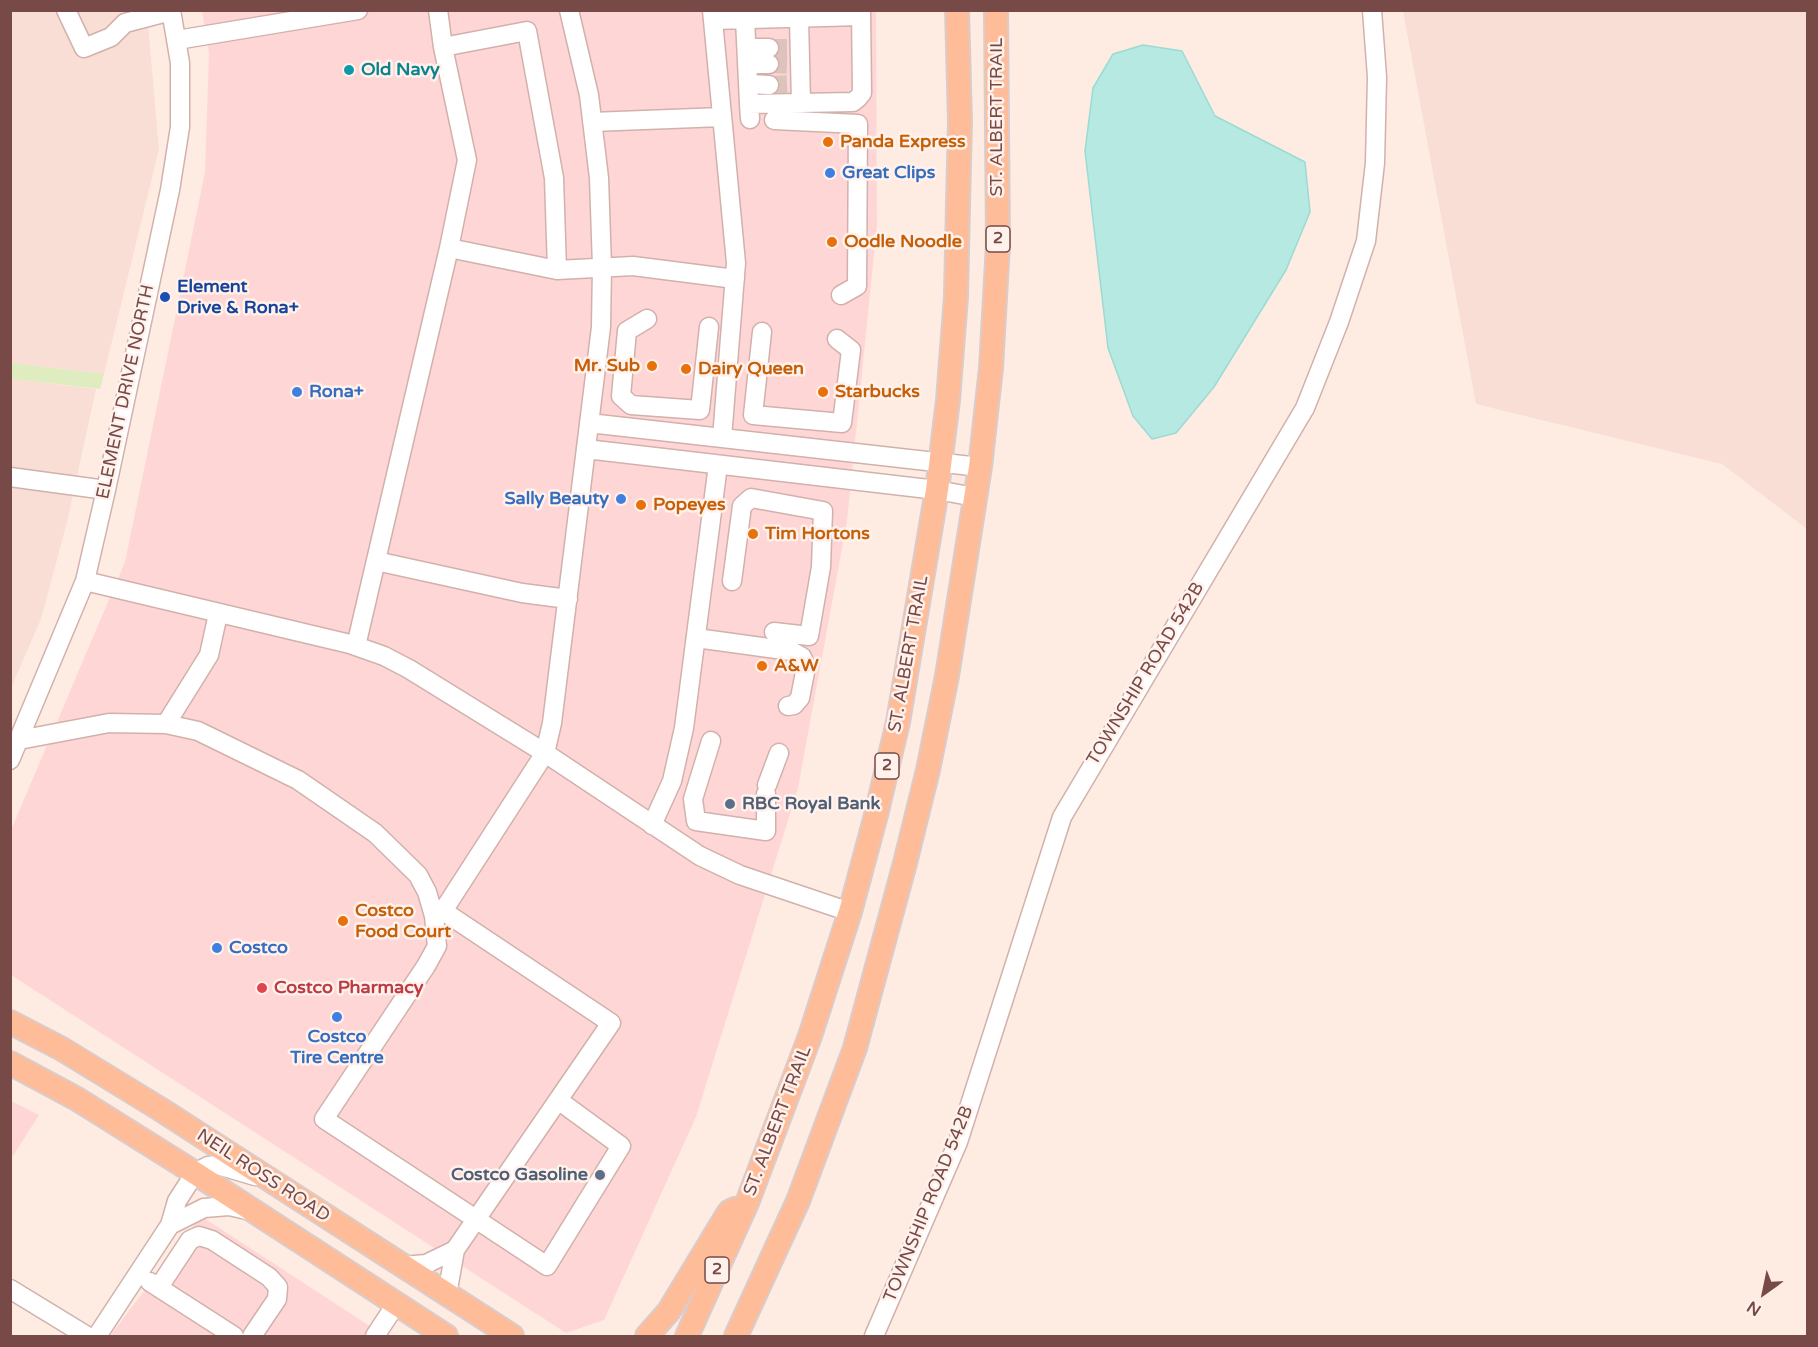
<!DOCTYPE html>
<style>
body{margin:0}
#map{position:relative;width:1818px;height:1347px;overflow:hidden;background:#feece3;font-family:"Varela Round",sans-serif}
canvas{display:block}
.frame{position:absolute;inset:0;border:12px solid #784a47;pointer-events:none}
.north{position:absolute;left:1734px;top:1263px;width:60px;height:60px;-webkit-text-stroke:4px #fff1eb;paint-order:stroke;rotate:213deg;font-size:16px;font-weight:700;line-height:24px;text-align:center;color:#784a47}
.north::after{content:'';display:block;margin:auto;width:21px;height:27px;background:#784a47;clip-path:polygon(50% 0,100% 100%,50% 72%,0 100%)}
</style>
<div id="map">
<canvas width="1818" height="1347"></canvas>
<div class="frame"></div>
<div class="north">N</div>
</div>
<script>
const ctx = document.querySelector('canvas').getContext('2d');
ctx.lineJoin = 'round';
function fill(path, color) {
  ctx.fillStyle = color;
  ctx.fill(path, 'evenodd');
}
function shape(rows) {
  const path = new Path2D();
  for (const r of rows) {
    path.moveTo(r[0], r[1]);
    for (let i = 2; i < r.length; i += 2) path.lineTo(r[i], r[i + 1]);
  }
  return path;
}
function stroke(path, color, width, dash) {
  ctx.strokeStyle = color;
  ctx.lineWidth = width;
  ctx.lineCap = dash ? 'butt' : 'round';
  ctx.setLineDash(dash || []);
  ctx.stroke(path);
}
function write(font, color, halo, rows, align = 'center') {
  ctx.font = font + ' "Varela Round",sans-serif';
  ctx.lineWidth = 5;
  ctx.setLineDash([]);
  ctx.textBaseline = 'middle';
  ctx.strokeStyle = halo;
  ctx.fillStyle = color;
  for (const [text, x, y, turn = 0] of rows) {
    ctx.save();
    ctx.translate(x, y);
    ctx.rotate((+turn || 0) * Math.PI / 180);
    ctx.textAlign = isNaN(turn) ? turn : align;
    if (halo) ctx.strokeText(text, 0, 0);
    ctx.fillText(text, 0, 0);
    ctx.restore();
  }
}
fill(shape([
 [11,11,144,11,148,25,159,149,104,374,11,363],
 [1403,11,1807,11,1807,529,1722,464,1476,404],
 [11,379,96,389,67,522,41,619,11,688]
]), '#f8ded4');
fill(shape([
 [202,11,876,11,877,225,847,521,798,788,696,1117,604,1320,566,1333,11,975,11,830,125,562,205,172,209,53],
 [11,1101,39,1115,11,1159],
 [201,1216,385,1336,110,1336]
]), '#ffd6d6');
fill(shape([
 [11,363,104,374,100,389,11,379]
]), '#dfecc0');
const water = shape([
 [1143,45,1182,51,1215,116,1305,162,1310,212,1286,270,1214,387,1176,433,1152,439,1133,416,1108,348,1085,151,1093,88,1113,54,1143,45]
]);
fill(water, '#b6e9e1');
stroke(water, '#9bdbd3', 1.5);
stroke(shape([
 [769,48,791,48],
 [769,64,791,65],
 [769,85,792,84]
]), '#dcc4bc', 18, [18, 9]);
const minor = shape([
 [66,10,84,48,111,37,125,23,171,11],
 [438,10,443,47,527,31,554,178,557,270],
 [712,10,736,263,722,438],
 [799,18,801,103],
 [713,20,861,16],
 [177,40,358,10],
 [443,47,467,160,449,248],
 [747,48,769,48],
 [747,64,769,64],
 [748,84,769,85],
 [749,104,745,19,751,10],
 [750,119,749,104,853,102,858,98,862,93,861,10],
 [774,120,858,124,857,286,841,295],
 [592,122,722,117],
 [647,319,627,331,621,396,631,405,700,410,709,327],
 [762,332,753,415,842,423,851,350,837,339],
 [589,423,980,467],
 [586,449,937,490,975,497],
 [10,477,106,490],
 [376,561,522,593,568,599],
 [85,581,350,644,384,656,409,669,545,753,700,856,740,875,850,912],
 [732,581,742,506,751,498,823,511,821,567,809,636,774,632],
 [696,638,791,651,802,657,806,667,800,698,794,705,788,706],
 [356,646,449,248,557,270,633,266,735,279],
 [166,724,209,655,218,614],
 [19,740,109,723,166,724,198,731,298,780,375,833,418,875,427,892,434,916,437,946,426,966,324,1119,547,1266,621,1146,558,1100],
 [711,741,693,799,696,821,766,831,766,794],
 [10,760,85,581,106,490,170,190,180,127,180,63,171,10],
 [767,785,779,753],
 [652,825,672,781,684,728,718,465],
 [443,911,611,1023,455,1250,447,1295],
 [434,916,443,911,545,753,552,723,601,327,602,267,599,178,589,95,569,10],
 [170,1225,204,1208,229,1206,247,1210],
 [403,1266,426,1264,455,1250],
 [150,1282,234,1336],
 [159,1287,190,1240,199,1236,212,1240,269,1277,278,1287,277,1299,252,1336],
 [10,1289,87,1336],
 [97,1336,170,1225,177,1201,195,1173,208,1166,218,1165,255,1176],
 [375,1336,396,1304],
 [874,1336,958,1142,1062,817,1305,408,1339,322,1366,241,1375,163,1377,77,1372,10]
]);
const major = shape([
 [10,1022,62,1049,160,1109,512,1336],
 [10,1063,77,1099,195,1173,446,1336],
 [647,1336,669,1311,729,1212,735,1209],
 [687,1336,747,1203,810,1036,850,912,876,815,898,722,937,490,948,400,956,297,958,204,960,122,957,10],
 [736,1336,798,1201,855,1048,905,863,928,770,947,676,980,467,991,368,998,244,996,10]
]);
stroke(minor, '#d2b1ab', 21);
stroke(major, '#d9cccb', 26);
stroke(minor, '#fff', 18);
stroke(major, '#ffbc99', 22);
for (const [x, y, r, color] of [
 [349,70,6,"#0f9aa8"],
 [828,142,6,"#e8710a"],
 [830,173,6,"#3f7fe0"],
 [832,242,6,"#e8710a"],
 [165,297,6,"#1a4fb4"],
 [652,366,6,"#e8710a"],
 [686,369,6,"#e8710a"],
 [297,392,6,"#3f7fe0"],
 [823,392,6,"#e8710a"],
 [621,499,6,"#3f7fe0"],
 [641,505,6,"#e8710a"],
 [753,534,6,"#e8710a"],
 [762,666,6,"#e8710a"],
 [730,804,6,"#5c6f8a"],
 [343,921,6,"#e8710a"],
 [217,948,6,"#3f7fe0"],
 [262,988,6,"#e0444e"],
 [337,1017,6,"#3f7fe0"],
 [600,1175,6,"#5c6f8a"]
]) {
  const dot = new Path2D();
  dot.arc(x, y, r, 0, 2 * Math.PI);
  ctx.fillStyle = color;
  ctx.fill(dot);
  stroke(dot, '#fff1eb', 2);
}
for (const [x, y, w] of [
 [998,239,24],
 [887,766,24],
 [717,1270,24]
]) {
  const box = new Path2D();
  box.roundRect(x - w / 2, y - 13, w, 26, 4.5);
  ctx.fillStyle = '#fff1eb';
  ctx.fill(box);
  stroke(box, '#784a47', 1.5);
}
write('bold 16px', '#784a47', null, [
 ["2",998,239],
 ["2",887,766],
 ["2",717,1270]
]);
write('bold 18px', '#0d838f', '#fff1eb', [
 ["Old Navy",361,70]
], 'left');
write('18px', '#784a47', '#fff1eb', [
 ["ST. ALBERT TRAIL",997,117,-90],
 ["ELEMENT DRIVE NORTH",126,392,-78],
 ["ST. ALBERT TRAIL",909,654,-80],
 ["TOWNSHIP ROAD 542B",1146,674,-59],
 ["ST. ALBERT TRAIL",778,1121,-69],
 ["NEIL ROSS ROAD",263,1176,33],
 ["TOWNSHIP ROAD 542B",929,1204,-68]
]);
write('bold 18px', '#c56008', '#fff1eb', [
 ["Panda Express",840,142],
 ["Oodle Noodle",844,242],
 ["Mr. Sub",640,366,"right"],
 ["Dairy Queen",698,369],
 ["Starbucks",835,392],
 ["Popeyes",653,505],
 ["Tim Hortons",765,534],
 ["A&W",774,666],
 ["Costco",355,911],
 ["Food Court",355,932]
], 'left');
write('bold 18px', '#366cbe', '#fff1eb', [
 ["Great Clips",842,173],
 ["Rona+",309,392],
 ["Sally Beauty",609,499,"right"],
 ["Costco",229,948],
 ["Costco",337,1037,"center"],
 ["Tire Centre",337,1058,"center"]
], 'left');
write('bold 18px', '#164399', '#fff1eb', [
 ["Element",177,287],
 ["Drive & Rona+",177,308]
], 'left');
write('bold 18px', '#4e5e75', '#fff1eb', [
 ["RBC Royal Bank",742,804],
 ["Costco Gasoline",588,1175,"right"]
], 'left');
write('bold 18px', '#be3a42', '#fff1eb', [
 ["Costco Pharmacy",274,988]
], 'left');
</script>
